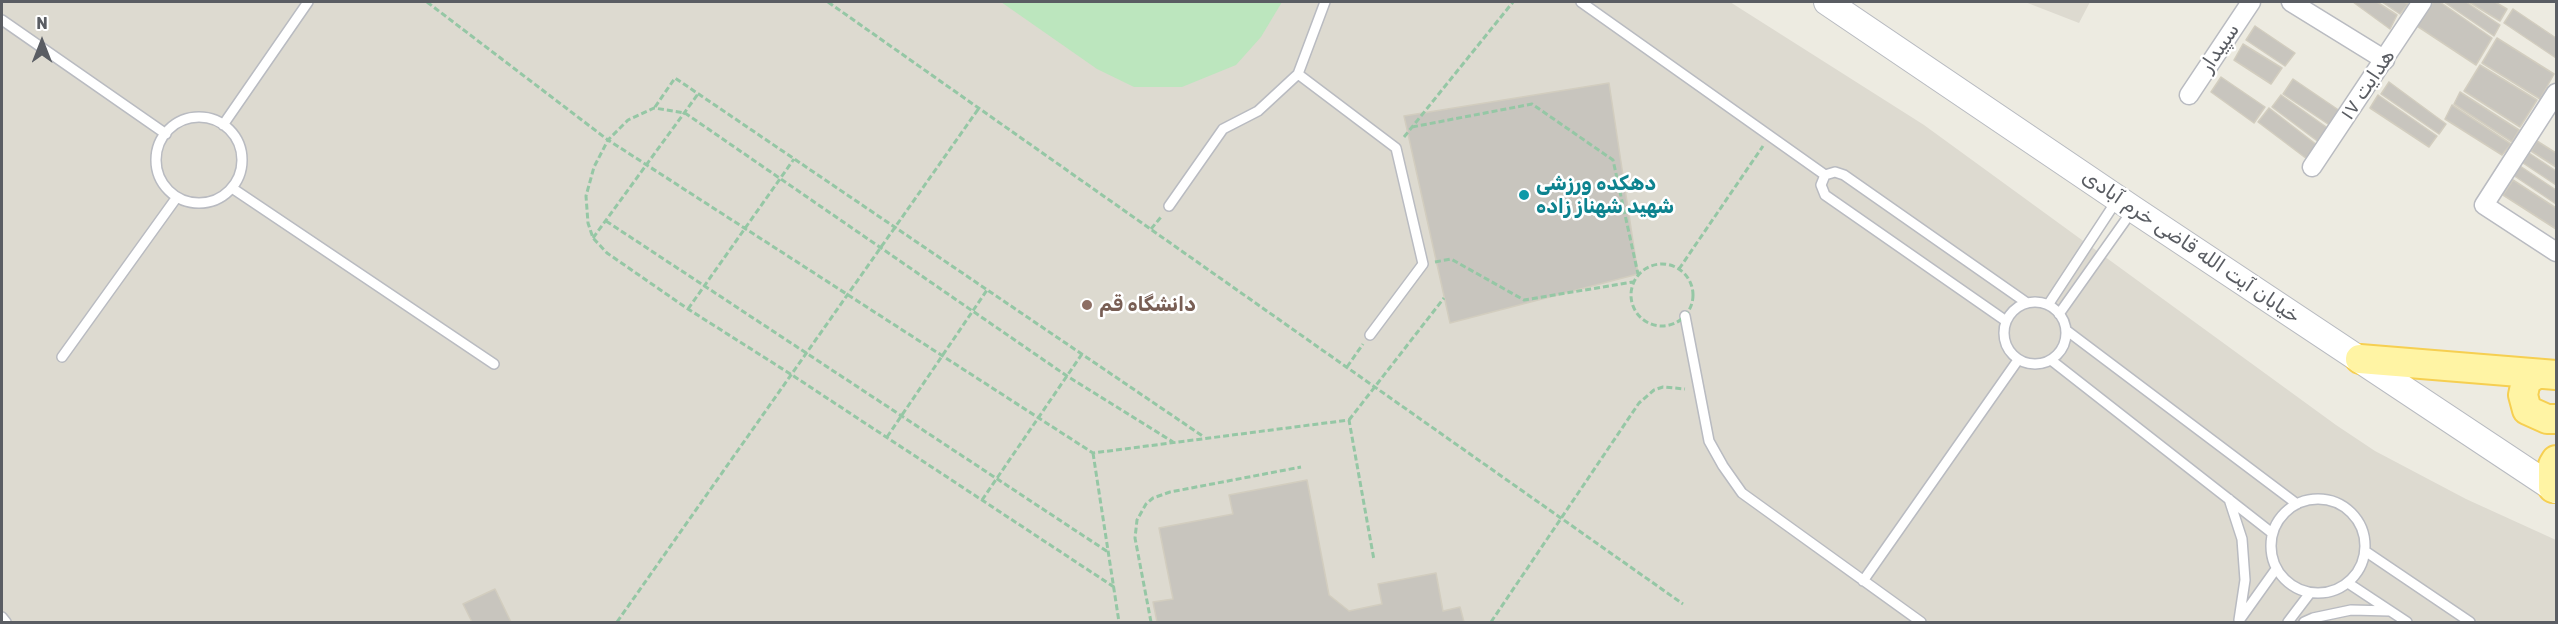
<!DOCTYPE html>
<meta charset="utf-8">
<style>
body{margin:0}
#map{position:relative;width:2558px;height:624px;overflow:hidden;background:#edebe1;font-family:Rubik,sans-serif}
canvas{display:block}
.frame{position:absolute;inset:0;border:3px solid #5a5d63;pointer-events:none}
.north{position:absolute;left:12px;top:12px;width:60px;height:60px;-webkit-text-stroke:4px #fff;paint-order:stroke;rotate:0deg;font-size:16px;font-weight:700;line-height:24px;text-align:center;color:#5a5d63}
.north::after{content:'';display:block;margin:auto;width:21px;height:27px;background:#5a5d63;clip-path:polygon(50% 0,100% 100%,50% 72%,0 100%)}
</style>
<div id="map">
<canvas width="2558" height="624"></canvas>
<div class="frame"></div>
<div class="north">N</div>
</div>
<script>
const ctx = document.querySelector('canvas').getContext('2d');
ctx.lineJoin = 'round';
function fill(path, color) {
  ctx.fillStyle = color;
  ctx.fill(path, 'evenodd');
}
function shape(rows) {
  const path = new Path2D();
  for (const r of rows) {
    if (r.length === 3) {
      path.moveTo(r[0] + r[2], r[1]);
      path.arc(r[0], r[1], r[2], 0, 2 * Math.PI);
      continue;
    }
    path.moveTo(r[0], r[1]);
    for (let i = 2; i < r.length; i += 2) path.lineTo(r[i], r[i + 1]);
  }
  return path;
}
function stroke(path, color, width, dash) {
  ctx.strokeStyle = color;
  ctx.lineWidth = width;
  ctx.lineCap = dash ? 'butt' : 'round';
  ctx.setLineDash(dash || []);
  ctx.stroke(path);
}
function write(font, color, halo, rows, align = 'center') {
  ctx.font = font + ' Rubik,Vazirmatn,sans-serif';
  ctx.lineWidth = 5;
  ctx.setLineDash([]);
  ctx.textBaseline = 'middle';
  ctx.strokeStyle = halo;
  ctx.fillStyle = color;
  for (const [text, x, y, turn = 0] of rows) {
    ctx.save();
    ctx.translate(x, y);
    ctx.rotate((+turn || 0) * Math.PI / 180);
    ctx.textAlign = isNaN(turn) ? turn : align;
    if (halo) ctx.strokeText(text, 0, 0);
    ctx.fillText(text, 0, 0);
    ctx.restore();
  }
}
fill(shape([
 [2,2,1730,2,1924,125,2336,425,2375,451,2466,499,2556,540,2556,622,2,622],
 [2025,2,2090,2,2079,23]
]), '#dddad0');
fill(shape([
 [1001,2,1282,2,1261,37,1236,65,1182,87,1134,87,1097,69]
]), '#bce6be');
const building = shape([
 [2353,2,2377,2,2397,15,2390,29,2353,2],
 [2382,2,2404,2,2408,4,2400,14,2382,2],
 [2433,2,2440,2,2492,38,2476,65,2417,26,2433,2],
 [2444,2,2466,2,2500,25,2494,36,2444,2],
 [2469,2,2495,2,2507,9,2500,21,2469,2],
 [2513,9,2556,38,2556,58,2504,23,2513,9],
 [2255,26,2295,53,2285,66,2246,40,2255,26],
 [2497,38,2554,74,2540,99,2482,63,2497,38],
 [2243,44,2282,68,2271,84,2234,60,2243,44],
 [2480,65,2537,100,2520,127,2464,91,2480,65],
 [2221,77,2265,107,2254,123,2211,92,2221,77],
 [2293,79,2340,111,2331,126,2283,94,2293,79],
 [2389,82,2446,124,2439,134,2381,94,2389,82],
 [1609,83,1638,274,1450,323,1404,116,1609,83],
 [2460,92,2519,130,2512,142,2454,104,2460,92],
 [2281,95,2329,129,2320,143,2272,107,2281,95],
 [2378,95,2437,136,2429,147,2370,108,2378,95],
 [2452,105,2511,144,2502,155,2445,119,2452,105],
 [2269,108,2317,145,2307,159,2258,122,2269,108],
 [2537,141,2556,153,2556,167,2531,151,2537,141],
 [2529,153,2556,171,2556,185,2523,163,2529,153],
 [2520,166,2556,190,2556,204,2513,175,2520,166],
 [2513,180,2556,208,2556,229,2503,195,2513,180],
 [1307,480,1329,595,1349,611,1382,604,1378,584,1436,573,1443,611,1460,607,1464,622,1157,622,1153,602,1173,599,1159,528,1233,514,1229,495,1307,480],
 [495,589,511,622,472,622,463,604,495,589]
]);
fill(building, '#c8c5be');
stroke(building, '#d2cdbf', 1.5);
const lane = shape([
 [1581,2,1825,175],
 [2,20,166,134],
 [1298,74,1396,148,1423,264,1370,335],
 [199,160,43],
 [223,125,308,2],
 [232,188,494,364],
 [1169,206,1223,129,1258,111,1298,74,1325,2],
 [2035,333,31],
 [2048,305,2117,200],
 [2059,314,2132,211],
 [1685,316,1709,441,1723,466,1742,493,1921,622],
 [2006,321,1825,195,1821,185,1825,175,1835,172,1844,175,2027,303],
 [2066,330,2297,504],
 [62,357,177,197],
 [2051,360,2272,533],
 [2229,499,2242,539,2245,580,2239,620],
 [2318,546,47],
 [2365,551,2470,622],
 [1863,581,2018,360],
 [2348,583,2407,622],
 [2,617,6,622],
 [2241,618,2276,569],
 [2288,622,2310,593],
 [2304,622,2313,618,2351,610,2390,611]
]);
const street = shape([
 [2291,2,2385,60],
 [2556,93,2484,205,2556,252],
 [2189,95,2251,2],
 [2312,167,2422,2]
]);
const secondary = shape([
 [1827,2,2133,209,2556,490]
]);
const primary = shape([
 [2360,359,2556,375],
 [2537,374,2526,381,2523,395,2527,410,2547,419,2556,419],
 [2553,488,2553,465,2556,460]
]);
stroke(lane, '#b9bbc1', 12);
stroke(street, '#b9bbc1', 21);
stroke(secondary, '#b7bac0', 28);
stroke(primary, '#f6cf51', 32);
stroke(shape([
 [427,2,608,140,1093,453,1349,420,1374,560],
 [828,2,1683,604],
 [655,107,675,78,1204,437],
 [1412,127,1532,104,1613,160,1638,274],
 [1404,137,1513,2],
 [606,221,1108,552],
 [1151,229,1161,217],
 [593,238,698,94],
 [1435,262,1451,259,1524,300,1633,282],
 [1662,295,31],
 [1679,269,1763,146],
 [688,309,794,159],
 [1347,367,1363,344],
 [1349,420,1444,298],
 [887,437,987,290],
 [1093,453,1119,622],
 [982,500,1082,354],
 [1114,587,792,375,688,309,607,253,593,238,588,223,586,196,594,167,608,140,628,120,654,108,685,113,1067,376,1173,442],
 [617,622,979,108],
 [1151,622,1135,538,1137,520,1146,504,1153,498,1170,492,1301,467],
 [1491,622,1639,403,1654,390,1663,387,1685,389]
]), '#95c7a5', 3, [6, 3]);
stroke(lane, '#fff', 9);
stroke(street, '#fff', 18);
stroke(secondary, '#fff', 26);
stroke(primary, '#fff4a4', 28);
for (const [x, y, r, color] of [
 [1524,195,6,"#0f9aa8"],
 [1087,305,6,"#8d6e63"]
]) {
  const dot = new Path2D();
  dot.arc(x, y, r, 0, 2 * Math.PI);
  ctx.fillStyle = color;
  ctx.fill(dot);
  stroke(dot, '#fff', 2);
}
write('20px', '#5a5d63', '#fff', [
 ["سپیدار",2220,48,-56],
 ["هدایت ۱۷",2368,85,-56],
 ["خیابان آیت الله قاضی خرم آبادی",2191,247,34]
]);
write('bold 20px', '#0d838f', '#fff', [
 ["دهکده ورزشی",1536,184],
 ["شهید شهناز زاده",1536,207]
], 'left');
write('bold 20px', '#785e54', '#fff', [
 ["دانشگاه قم",1099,305]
], 'left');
</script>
